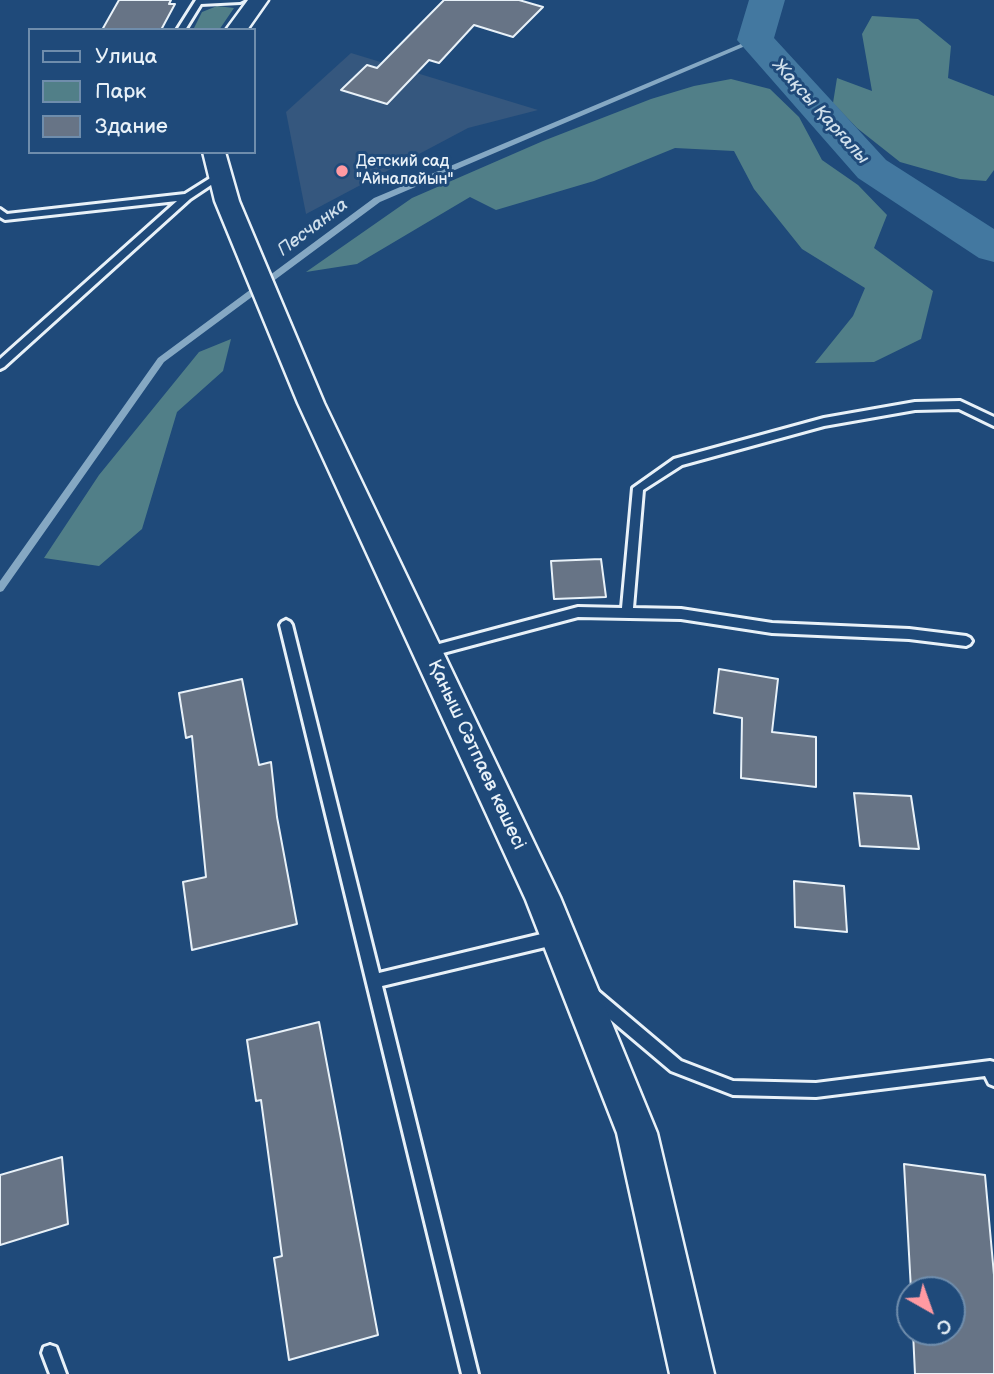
<!DOCTYPE html>
<meta charset="utf-8">
<style>
body{margin:0}
#map{position:relative;width:994px;height:1374px;overflow:hidden;background:#1f4a7a;font-family:"Balsamiq Sans",sans-serif}
canvas{display:block}
.legend{position:absolute;left:28px;top:28px;width:228px;height:126px;box-sizing:border-box;background:#1f4a7a;border:2px solid #6f8dac;margin:0;padding:9px 12px;list-style:none;font-size:21px;color:#e8f1f8}
.legend li{display:flex;align-items:center;gap:14px;height:35px}
.legend b{width:35px;border:2px solid #6f8dac}
.north{position:absolute;left:896px;top:1276px;width:70px;height:70px;box-sizing:border-box;background:#1f4a7a;border:2px solid #6f8dac;border-radius:50%;rotate:140deg;font-size:19px;font-weight:700;line-height:28px;text-align:center;color:#e8f1f8}
.north::after{content:'';display:block;margin:auto;width:24px;height:32px;background:#ff9aa2;clip-path:polygon(50% 0,100% 100%,50% 72%,0 100%)}
</style>
<div id="map">
<canvas width="994" height="1374"></canvas>
<ul class="legend">
<li><b style="height:9px;background:#1f4a7a"></b>Улица</li>
<li><b style="height:19px;background:#517f88"></b>Парк</li>
<li><b style="height:19px;background:#677486"></b>Здание</li>
</ul>
<div class="north">С</div>
</div>
<script>
const ctx = document.querySelector('canvas').getContext('2d');
ctx.lineJoin = 'round';
function fill(path, color) {
  ctx.fillStyle = color;
  ctx.fill(path, 'evenodd');
}
function shape(rows) {
  const path = new Path2D();
  for (const r of rows) {
    path.moveTo(r[0], r[1]);
    for (let i = 2; i < r.length; i += 2) path.lineTo(r[i], r[i + 1]);
  }
  return path;
}
function stroke(path, color, width, dash) {
  ctx.strokeStyle = color;
  ctx.lineWidth = width;
  ctx.lineCap = dash ? 'butt' : 'round';
  ctx.setLineDash(dash || []);
  ctx.stroke(path);
}
function write(font, color, halo, rows, align = 'center') {
  ctx.font = font + ' "Balsamiq Sans",sans-serif';
  ctx.lineWidth = 6;
  ctx.setLineDash([]);
  ctx.textBaseline = 'middle';
  ctx.strokeStyle = halo;
  ctx.fillStyle = color;
  for (const [text, x, y, turn = 0] of rows) {
    ctx.save();
    ctx.translate(x, y);
    ctx.rotate((+turn || 0) * Math.PI / 180);
    ctx.textAlign = isNaN(turn) ? turn : align;
    if (halo) ctx.strokeText(text, 0, 0);
    ctx.fillText(text, 0, 0);
    ctx.restore();
  }
}
fill(shape([
 [351,53,538,110,468,128,306,214,286,112]
]), '#35577e');
fill(shape([
 [217,6,234,8,219,30,193,30,202,12],
 [872,16,918,19,951,46,948,78,994,96,994,170,986,181,960,179,900,162,857,128,833,103,837,78,872,91,862,34],
 [731,79,770,89,799,117,822,160,858,185,887,215,874,248,933,291,921,339,874,362,815,363,853,316,865,288,802,249,754,189,734,151,675,148,594,181,496,210,470,197,357,264,306,272,412,198,543,141,651,99,694,86],
 [231,339,223,371,177,412,142,529,99,566,44,558,99,475,199,352]
]), '#517f88');
fill(shape([
 [755,38,758,40,757,41,380,202,164,362,3,591,0,592,0,581,158,358,374,198,755,38]
]), '#85a8c3');
fill(shape([
 [749,0,785,0,774,38,886,160,994,229,994,262,979,258,858,178,737,40,749,0]
]), '#4378a0');
const building = shape([
 [119,0,171,0,169,4,175,4,161,30,102,30,119,0],
 [444,0,519,0,543,7,513,37,474,25,439,63,429,60,387,104,341,90,367,65,377,68,444,0],
 [601,559,606,597,554,599,551,561,601,559],
 [719,669,778,679,772,732,816,737,816,787,741,778,742,718,714,713,719,669],
 [242,679,259,765,271,762,277,817,297,924,192,950,183,882,206,877,192,736,186,738,179,693,242,679],
 [854,793,911,796,919,849,860,846,854,793],
 [794,881,844,886,847,932,795,927,794,881],
 [319,1022,378,1335,289,1360,274,1258,282,1256,261,1100,256,1101,247,1040,319,1022],
 [62,1157,68,1224,0,1245,0,1175,62,1157],
 [904,1164,985,1175,994,1275,994,1374,915,1374,913,1332,952,1332,952,1290,911,1290,904,1164]
]);
fill(building, '#677486');
stroke(building, '#e8f1f8', 2);
const service = shape([
 [196,0,244,0,240,2,201,4,185,30,177,30,196,0],
 [220,172,223,173,223,177,190,199,4,367,0,369,0,359,177,201,5,220,0,217,0,209,7,214,185,194,220,172],
 [960,401,994,417,994,426,959,409,915,410,824,426,682,465,643,490,633,608,681,609,772,623,909,629,966,636,970,638,972,641,970,644,966,646,909,639,772,633,681,619,578,617,428,657,424,655,422,652,424,649,428,647,578,607,622,608,633,488,674,459,824,418,915,402,960,401],
 [286,620,290,622,292,625,379,973,558,930,563,932,565,937,563,942,558,944,382,986,478,1374,462,1374,280,625,282,622,286,620],
 [592,988,597,990,681,1061,733,1081,816,1083,990,1061,994,1062,994,1086,989,1084,985,1076,816,1097,733,1095,671,1071,587,1000,585,995,587,990,592,988],
 [50,1345,56,1347,66,1374,50,1374,42,1353,44,1347,50,1345]
]);
const tertiary = shape([
 [248,0,268,0,247,30,226,30,248,0],
 [203,152,225,152,239,201,324,403,560,897,657,1133,714,1374,670,1374,617,1133,526,900,298,403,215,201,203,152]
]);
stroke(service, '#e8f1f8', 6);
stroke(tertiary, '#e8f1f8', 5);
fill(service, '#1f4a7a');
fill(tertiary, '#1f4a7a');
for (const [x, y, r, color] of [
 [342,171,7,"#ff9aa2"]
]) {
  const dot = new Path2D();
  dot.arc(x, y, r, 0, 2 * Math.PI);
  ctx.fillStyle = color;
  ctx.fill(dot);
  stroke(dot, '#1f4a7a', 2.5);
}
write('16px', '#e8f1f8', '#1f4a7a', [
 ["Детский сад",356,162],
 ["\"Айналайын\"",356,180]
], 'left');
write('italic 18px', '#cfdfeb', '#1f4a7a', [
 ["Жақсы Қарғалы",820,112,48],
 ["Песчанка",313,228,-37]
]);
write('19px', '#e8f1f8', '#1f4a7a', [
 ["Қаныш Сәтпаев көшесі",476,755,65]
]);
</script>
